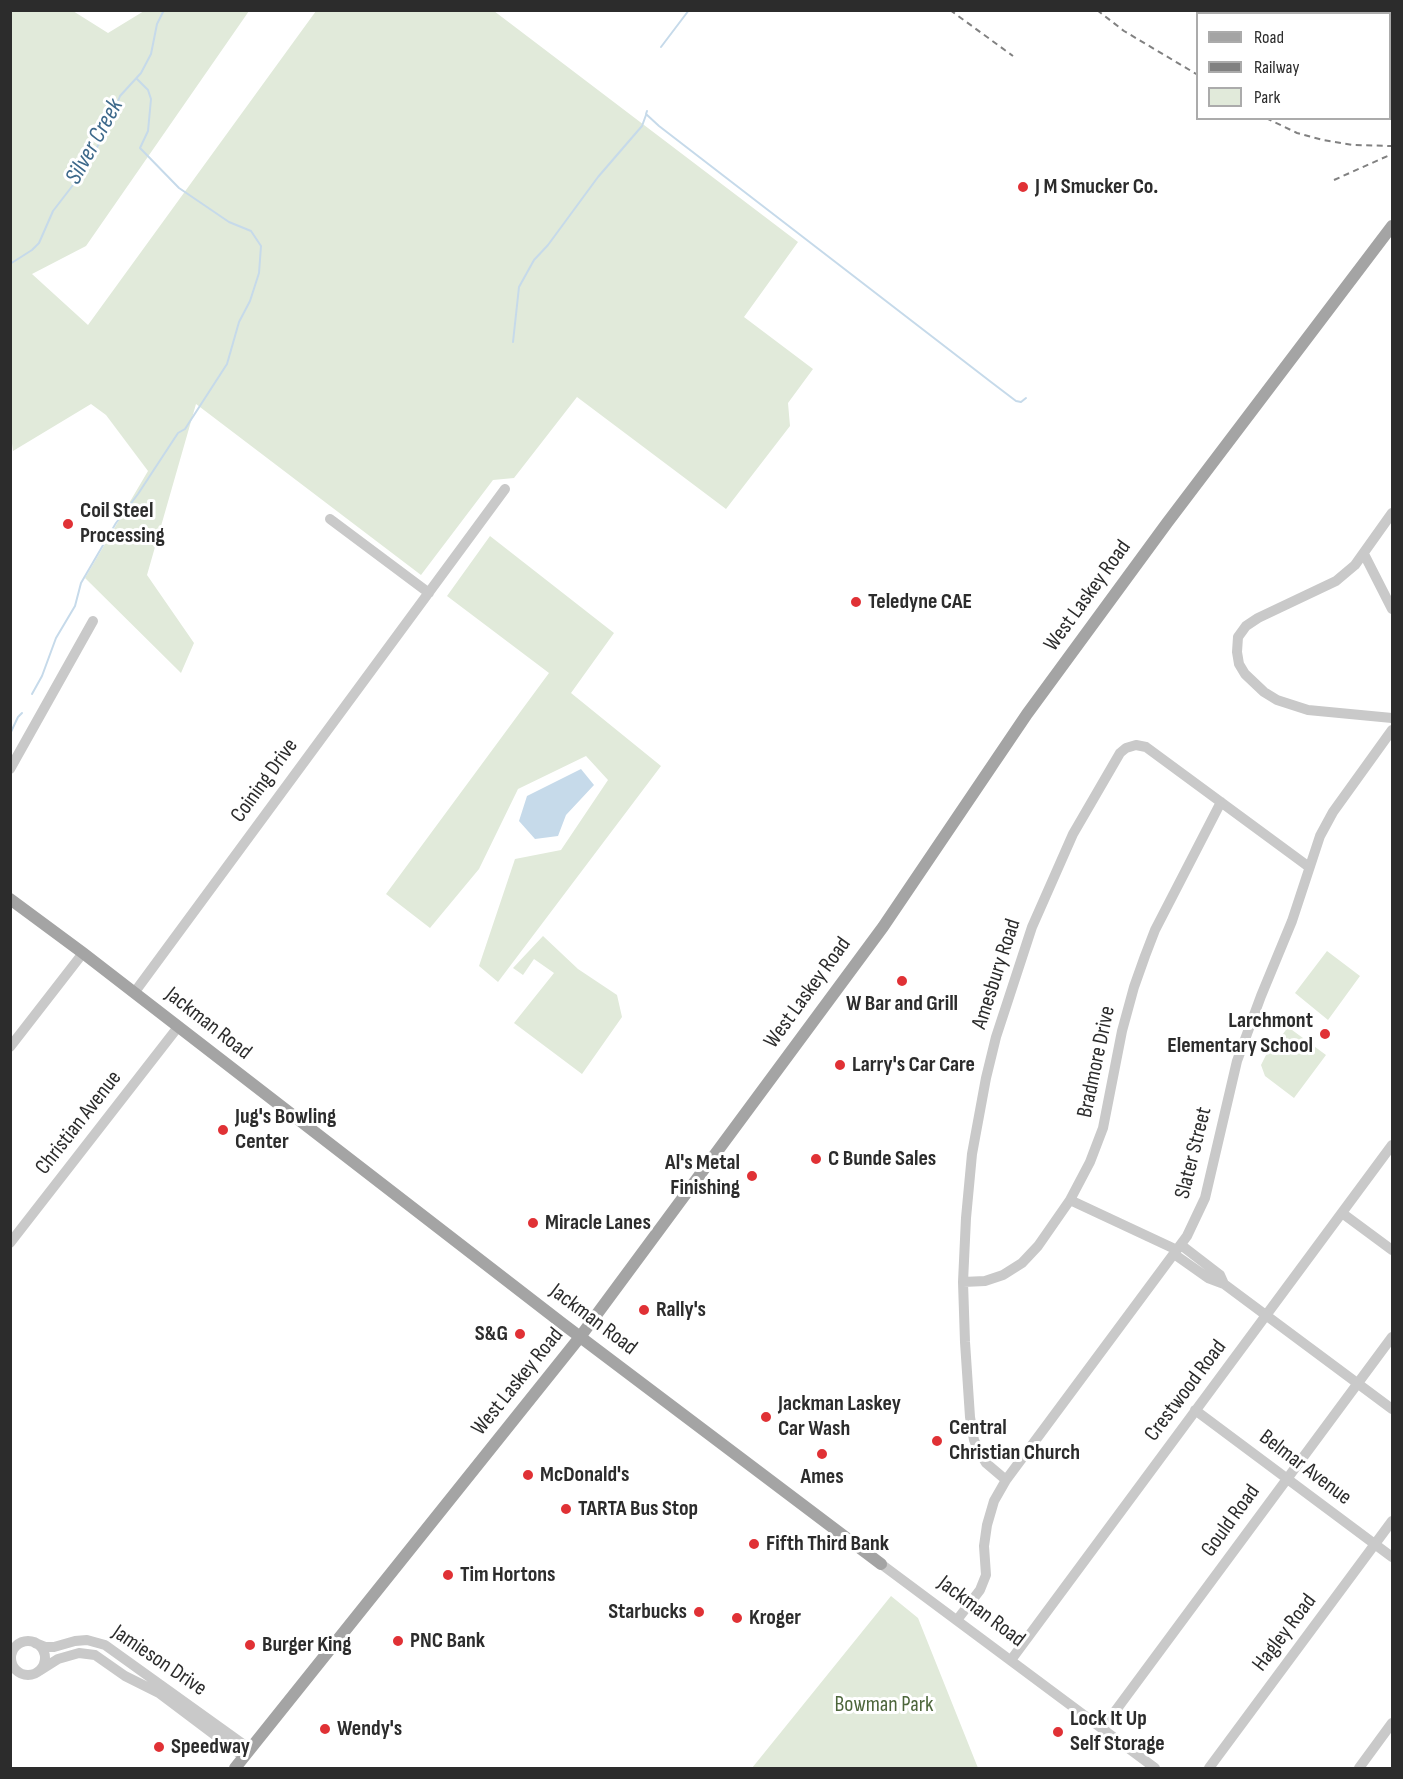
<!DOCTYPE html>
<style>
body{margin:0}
#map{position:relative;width:1403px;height:1779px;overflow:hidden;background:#fff;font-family:"Sofia Sans Condensed",sans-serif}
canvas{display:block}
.frame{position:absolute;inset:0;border:12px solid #2c2c2c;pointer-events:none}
.legend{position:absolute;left:1196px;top:12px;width:195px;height:108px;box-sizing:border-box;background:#fff;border:2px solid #ababab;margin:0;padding:8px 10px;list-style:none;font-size:18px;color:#2c2c2c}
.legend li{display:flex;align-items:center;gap:12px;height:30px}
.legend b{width:30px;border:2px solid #ababab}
</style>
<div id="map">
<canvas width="1403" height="1779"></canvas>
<div class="frame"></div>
<ul class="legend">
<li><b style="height:8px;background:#a4a4a4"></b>Road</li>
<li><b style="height:8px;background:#818181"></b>Railway</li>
<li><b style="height:16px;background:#e1eada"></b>Park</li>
</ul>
</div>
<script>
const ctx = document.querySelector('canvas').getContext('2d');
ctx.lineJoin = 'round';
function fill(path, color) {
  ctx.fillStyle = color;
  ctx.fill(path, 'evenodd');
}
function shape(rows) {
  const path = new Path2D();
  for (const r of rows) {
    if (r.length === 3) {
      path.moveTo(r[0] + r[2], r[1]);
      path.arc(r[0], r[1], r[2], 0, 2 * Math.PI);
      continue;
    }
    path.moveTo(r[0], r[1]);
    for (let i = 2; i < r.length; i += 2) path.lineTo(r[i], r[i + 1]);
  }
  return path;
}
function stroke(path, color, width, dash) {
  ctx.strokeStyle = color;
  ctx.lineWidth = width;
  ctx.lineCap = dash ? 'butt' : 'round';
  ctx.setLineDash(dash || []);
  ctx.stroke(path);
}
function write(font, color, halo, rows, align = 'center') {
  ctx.font = font + ' "Sofia Sans Condensed",sans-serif';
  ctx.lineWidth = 6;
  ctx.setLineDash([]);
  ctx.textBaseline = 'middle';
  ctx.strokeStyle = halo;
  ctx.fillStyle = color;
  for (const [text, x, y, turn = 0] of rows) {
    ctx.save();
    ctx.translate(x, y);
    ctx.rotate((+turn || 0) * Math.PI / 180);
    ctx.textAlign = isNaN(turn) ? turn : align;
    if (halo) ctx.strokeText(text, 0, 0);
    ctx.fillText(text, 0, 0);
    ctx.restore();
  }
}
fill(shape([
 [10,11,73,11,108,33,144,11,249,11,86,246,32,274,88,325,316,11,494,11,798,242,744,317,813,369,788,403,790,426,726,509,577,397,514,478,493,480,421,575,196,404,147,575,194,643,181,673,85,578,148,471,106,415,91,404,13,451,10,428],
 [490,536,614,633,571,693,661,766,498,982,479,966,515,859,561,850,608,780,586,756,518,789,479,869,430,928,386,894,549,673,447,596],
 [543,936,578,969,617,995,622,1017,582,1074,514,1023,554,973,534,959,523,975,513,968],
 [1327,951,1360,976,1328,1020,1295,993],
 [1288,1027,1326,1055,1294,1098,1265,1076,1261,1065,1267,1053,1274,1050,1283,1051,1287,1046,1283,1034],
 [891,1596,918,1618,978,1768,752,1768]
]), '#e1eada');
fill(shape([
 [581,769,594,785,566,815,558,836,535,839,519,821,527,796]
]), '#c6daea');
stroke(shape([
 [661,47,689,10],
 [647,111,646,114,659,126,991,382,1016,401,1021,402,1026,398],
 [10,264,32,250,39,243,53,211,80,176,106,132,120,96,141,73,151,54,157,24,164,10],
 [513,342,519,287,534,260,548,245,598,177,642,126,646,115],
 [32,694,42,676,56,638,75,606,81,583,116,523,138,494,178,433,185,429,227,364,239,322,250,301,259,273,261,246,251,231,229,222,179,188,140,148,148,131,151,99,148,90,137,79],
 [10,734,18,717,22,713]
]), '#c6daea', 2);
stroke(shape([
 [1392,513,1355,565,1336,581,1258,618,1246,626,1238,637,1237,652,1239,664,1245,674,1264,692,1277,700,1308,710,1392,718],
 [330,519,429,593],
 [1364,554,1392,609],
 [10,769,93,621],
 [134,993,505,489],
 [10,1047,83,953],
 [1070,1200,1177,1250],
 [1342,1213,1392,1250],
 [10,1243,178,1027],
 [1181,1245,1220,1275,1224,1284],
 [1174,1254,1208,1278,1224,1284,1392,1409],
 [963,1282,985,1281,1003,1275,1022,1263,1038,1246,1070,1200,1090,1162,1103,1128,1122,1031,1134,987,1145,956,1155,930,1221,802],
 [1195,1410,1392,1557],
 [1006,1480,986,1463,979,1451,974,1440,970,1417,965,1342,963,1282,966,1218,972,1154,986,1078,996,1037,1032,927,1073,834,1120,753,1126,748,1136,745,1146,747,1309,867],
 [881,1564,1155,1768],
 [957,1620,980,1590,986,1575,984,1546,987,1525,994,1501,1006,1480,1187,1236,1205,1198,1237,1061,1261,996,1292,921,1320,836,1333,812,1392,730],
 [28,1658,17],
 [35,1643,45,1647,54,1647,75,1641,87,1640,105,1645,250,1749],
 [1011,1660,1392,1145],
 [39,1671,58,1659,79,1653,95,1655,125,1676,159,1693,244,1757],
 [1102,1729,1392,1337],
 [1209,1768,1392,1521],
 [1359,1768,1392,1723]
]), '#c9c9c9', 10);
stroke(shape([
 [10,899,83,953,563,1324,881,1564],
 [235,1768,580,1337,883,927,1027,714,1167,523,1392,226]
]), '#a4a4a4', 12);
stroke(shape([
 [950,10,1013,56],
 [1097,10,1124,31,1198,75],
 [1266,118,1297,133,1323,140,1353,145,1392,146],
 [1334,180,1392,154]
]), '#818181', 2, [6, 4.5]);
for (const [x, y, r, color] of [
 [1023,187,6,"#e03135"],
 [68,524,6,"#e03135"],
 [856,602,6,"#e03135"],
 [902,981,6,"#e03135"],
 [1325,1034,6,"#e03135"],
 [840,1065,6,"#e03135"],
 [223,1130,6,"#e03135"],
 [816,1159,6,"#e03135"],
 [752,1176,6,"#e03135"],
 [533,1223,6,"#e03135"],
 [644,1310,6,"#e03135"],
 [520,1334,6,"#e03135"],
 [766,1417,6,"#e03135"],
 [937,1441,6,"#e03135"],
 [822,1454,6,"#e03135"],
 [528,1475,6,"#e03135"],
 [566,1509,6,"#e03135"],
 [754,1544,6,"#e03135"],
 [448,1575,6,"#e03135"],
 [699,1612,6,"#e03135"],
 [737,1618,6,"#e03135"],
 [398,1641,6,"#e03135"],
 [250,1645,6,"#e03135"],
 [325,1729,6,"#e03135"],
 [1058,1732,6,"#e03135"],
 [159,1747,6,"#e03135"]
]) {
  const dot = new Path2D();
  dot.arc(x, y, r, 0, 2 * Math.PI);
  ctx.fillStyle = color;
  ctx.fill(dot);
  stroke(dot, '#fff', 2);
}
write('bold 22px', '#2c2c2c', '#fff', [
 ["J M Smucker Co.",1035,187],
 ["Coil Steel",80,511],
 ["Processing",80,536],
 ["Teledyne CAE",868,602],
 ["W Bar and Grill",902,1004,"center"],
 ["Larchmont",1313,1021,"right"],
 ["Elementary School",1313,1046,"right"],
 ["Larry's Car Care",852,1065],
 ["Jug's Bowling",235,1117],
 ["Center",235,1142],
 ["C Bunde Sales",828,1159],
 ["Al's Metal",740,1163,"right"],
 ["Finishing",740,1188,"right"],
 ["Miracle Lanes",545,1223],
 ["Rally's",656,1310],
 ["S&G",508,1334,"right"],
 ["Jackman Laskey",778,1404],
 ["Car Wash",778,1429],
 ["Central",949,1428],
 ["Christian Church",949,1453],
 ["McDonald's",540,1475],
 ["Ames",822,1477,"center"],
 ["TARTA Bus Stop",578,1509],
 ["Fifth Third Bank",766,1544],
 ["Tim Hortons",460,1575],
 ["Starbucks",687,1612,"right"],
 ["Kroger",749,1618],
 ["PNC Bank",410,1641],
 ["Burger King",262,1645],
 ["Lock It Up",1070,1719],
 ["Self Storage",1070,1744],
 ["Wendy's",337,1729],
 ["Speedway",171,1747]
], 'left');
write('22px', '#2c2c2c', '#fff', [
 ["West Laskey Road",1088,596,-54],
 ["Coining Drive",265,781,-54],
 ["Amesbury Road",997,974,-72],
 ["West Laskey Road",808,993,-54],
 ["Jackman Road",208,1024,38],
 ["Bradmore Drive",1097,1062,-78],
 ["Christian Avenue",79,1123,-52],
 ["Slater Street",1194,1153,-76],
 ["Jackman Road",593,1320,37],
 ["West Laskey Road",518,1382,-51],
 ["Crestwood Road",1186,1391,-53],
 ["Belmar Avenue",1305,1468,37],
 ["Gould Road",1231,1521,-54],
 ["Jackman Road",981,1612,37],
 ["Hagley Road",1285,1633,-53],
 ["Jamieson Drive",159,1661,34]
]);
write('22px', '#4d663b', '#fff', [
 ["Bowman Park",884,1705]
]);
write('italic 24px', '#3d698b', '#fff', [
 ["Silver Creek",95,142,-61]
]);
</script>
